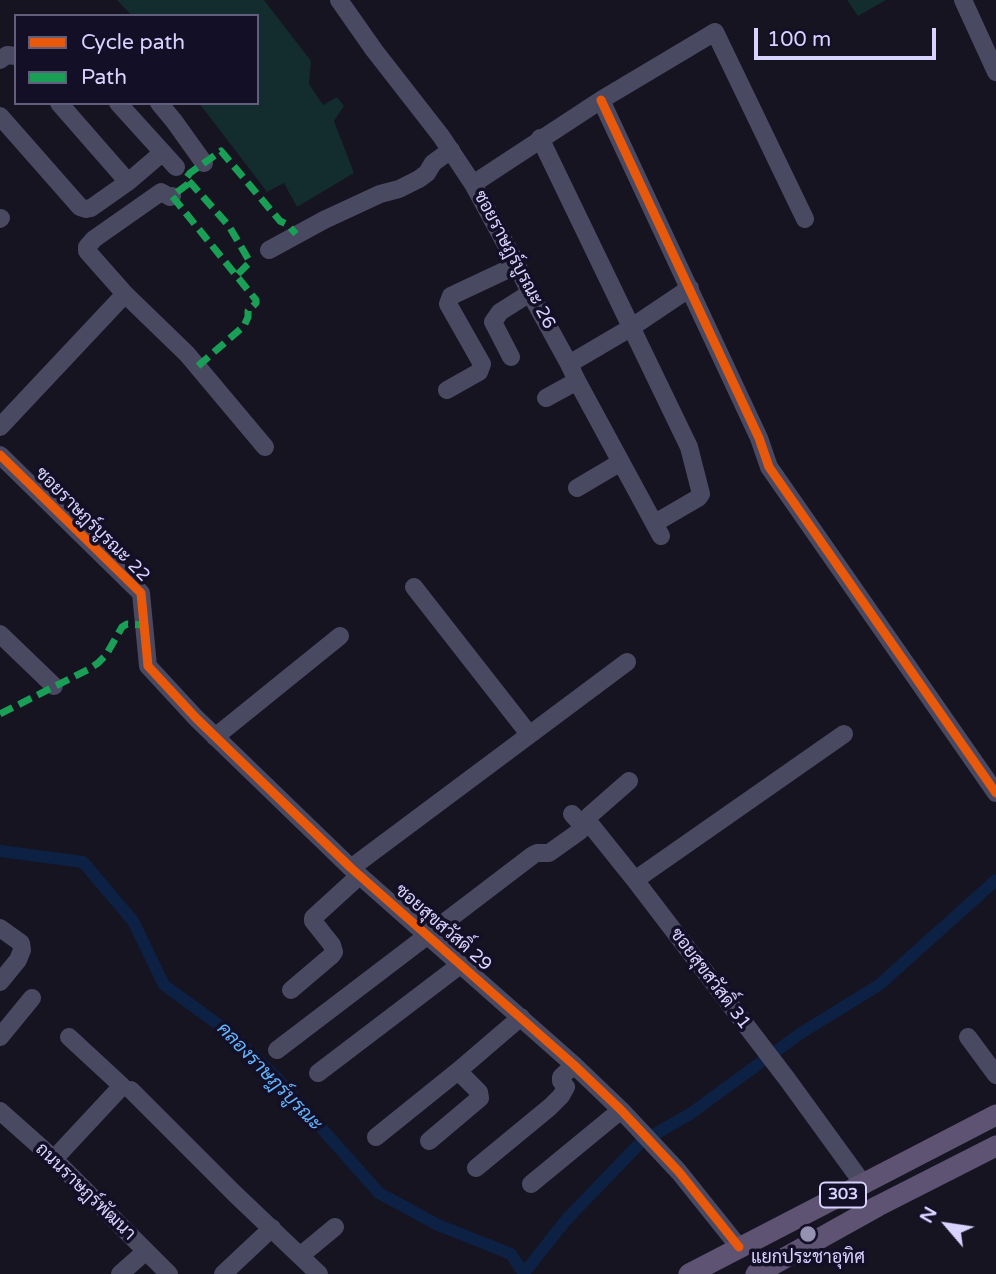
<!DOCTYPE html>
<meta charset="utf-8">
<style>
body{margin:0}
#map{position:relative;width:996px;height:1274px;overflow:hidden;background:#161421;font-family:"Varela Round",sans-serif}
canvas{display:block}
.legend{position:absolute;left:14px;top:14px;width:245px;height:91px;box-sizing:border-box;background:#130f26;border:2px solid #625e7d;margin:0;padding:9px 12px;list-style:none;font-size:21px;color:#d9d4ff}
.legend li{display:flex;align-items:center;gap:14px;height:35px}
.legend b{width:35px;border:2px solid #625e7d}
.north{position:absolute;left:912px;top:1190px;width:70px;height:70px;-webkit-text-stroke:5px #130f26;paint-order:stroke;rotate:299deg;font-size:19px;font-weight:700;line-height:28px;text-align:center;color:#d9d4ff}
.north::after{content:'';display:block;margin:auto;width:24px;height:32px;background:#d9d4ff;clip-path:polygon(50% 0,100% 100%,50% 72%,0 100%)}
.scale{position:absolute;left:754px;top:28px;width:182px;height:32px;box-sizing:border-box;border:4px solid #d9d4ff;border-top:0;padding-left:9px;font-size:21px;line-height:24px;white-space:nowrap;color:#d9d4ff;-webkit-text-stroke:5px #130f26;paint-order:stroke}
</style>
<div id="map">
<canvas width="996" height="1274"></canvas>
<ul class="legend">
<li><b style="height:9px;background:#e8590c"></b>Cycle path</li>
<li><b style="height:9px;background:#1a9f57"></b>Path</li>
</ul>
<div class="north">N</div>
<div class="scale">100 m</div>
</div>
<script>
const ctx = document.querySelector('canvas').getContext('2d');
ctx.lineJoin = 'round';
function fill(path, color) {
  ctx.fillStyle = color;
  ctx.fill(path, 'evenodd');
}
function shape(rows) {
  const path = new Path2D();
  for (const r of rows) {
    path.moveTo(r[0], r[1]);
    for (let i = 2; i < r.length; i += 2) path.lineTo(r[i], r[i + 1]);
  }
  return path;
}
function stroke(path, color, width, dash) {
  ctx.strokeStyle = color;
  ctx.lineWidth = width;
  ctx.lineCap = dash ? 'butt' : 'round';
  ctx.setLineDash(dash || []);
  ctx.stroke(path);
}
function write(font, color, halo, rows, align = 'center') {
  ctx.font = font + ' "Varela Round",Sarabun,sans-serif';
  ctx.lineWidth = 7;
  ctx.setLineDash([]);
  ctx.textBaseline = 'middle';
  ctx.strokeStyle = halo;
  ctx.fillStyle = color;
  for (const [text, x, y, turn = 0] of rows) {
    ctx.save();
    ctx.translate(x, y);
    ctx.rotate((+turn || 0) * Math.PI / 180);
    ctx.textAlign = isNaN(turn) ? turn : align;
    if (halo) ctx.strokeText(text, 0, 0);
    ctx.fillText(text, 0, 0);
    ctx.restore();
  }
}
fill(shape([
 [117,0,264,0,311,61,309,84,323,105,337,97,344,106,334,121,354,173,297,207,284,183,267,192,199,103,257,103,257,16,132,16],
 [847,0,886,0,858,16]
]), '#132c2d');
stroke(shape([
 [0,851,83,862,133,921,164,985,230,1033,276,1077,379,1193,438,1225,511,1254,524,1274],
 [524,1273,566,1220,641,1142,690,1114,801,1033,879,985,996,880]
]), '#0d2144', 12);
stroke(shape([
 [339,0,374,50,441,136,473,184,517,265,530,293,569,364,577,381,661,536],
 [963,0,996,72],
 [0,60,7,55,16,56],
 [601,100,759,438,769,467,996,793],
 [59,103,128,182],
 [118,103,176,167],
 [159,103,174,121,204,163],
 [0,116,80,207,86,209,91,208,128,182,162,153],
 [540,138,689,447,701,494,698,498,655,523],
 [473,184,601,100,715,32,805,219],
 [172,196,170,197,161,192,94,239,87,247,87,251,125,294,187,354,265,447],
 [0,219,1,218],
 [269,250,324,220,380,194,399,189,419,179,427,173,433,163,451,150],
 [511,357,493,322,500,312,530,293],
 [569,364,632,327,690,288],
 [447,390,479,372,482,364,448,304,451,296,517,265],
 [546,398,577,381],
 [0,427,125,294],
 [0,455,141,593,148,666,196,718,351,868,574,1065,621,1110,679,1172,739,1247],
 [577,488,621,462],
 [414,587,529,734],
 [0,634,54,686],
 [215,737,340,636],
 [629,781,589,816,588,819,590,824,635,880,787,1079,864,1185],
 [351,868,627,662],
 [635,880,844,734],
 [0,928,21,943,22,950,18,960,0,982],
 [291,990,331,956,334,952,332,945,313,921,313,918,359,876],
 [0,1037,32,998],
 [968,1037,996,1075],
 [277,1050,533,855,537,853,549,853,580,831,581,824,572,814],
 [318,1073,460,965],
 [131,1090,235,1194,319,1274],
 [0,1111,54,1159,169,1274],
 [376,1137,458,1071,521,1017],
 [429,1141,480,1098,479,1092,458,1071],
 [54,1159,122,1086,69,1037],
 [476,1168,550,1107,561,1096,566,1087,561,1081,561,1077,574,1065],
 [531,1184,621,1110],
 [300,1256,335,1227],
 [120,1274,146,1251],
 [223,1274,272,1228]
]), '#4a4962', 18);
stroke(shape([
 [689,1274,996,1115],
 [756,1274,878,1206,996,1146]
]), '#5e5373', 21);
stroke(shape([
 [189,181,229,226,250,262,236,276],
 [198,366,244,326,248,317,248,311,256,303,256,300,172,196,188,184,187,177,190,173,221,151,280,221,288,225,296,234],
 [0,714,89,669,98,663,106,655,122,627,127,624,144,625]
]), '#1a9f57', 7, [14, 7]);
stroke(shape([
 [601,100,759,438,769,467,996,793],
 [0,455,141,593,148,666,196,718,351,868,574,1065,621,1110,679,1172,739,1247]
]), '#e8590c', 9);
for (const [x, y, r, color] of [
 [808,1234,9,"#9591b1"]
]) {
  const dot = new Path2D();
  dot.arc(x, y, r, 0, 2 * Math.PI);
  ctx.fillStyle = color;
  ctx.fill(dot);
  stroke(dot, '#130f26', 2.5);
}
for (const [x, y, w] of [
 [843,1195,46]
]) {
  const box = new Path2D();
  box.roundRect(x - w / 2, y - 12.5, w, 25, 5);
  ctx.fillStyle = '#130f26';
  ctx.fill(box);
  stroke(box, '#d9d4ff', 2);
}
write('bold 16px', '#d9d4ff', null, [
 ["303",843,1195]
]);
write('18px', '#d9d4ff', '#130f26', [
 ["ซอยราษฎร์บูรณะ 26",514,260,62],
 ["ซอยราษฎร์บูรณะ 22",92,525,45],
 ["ซอยสุขสวัสดิ์ 29",443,928,41],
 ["ซอยสุขสวัสดิ์ 31",710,979,53],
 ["ถนนราษฎร์พัฒนา",85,1192,44]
]);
write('18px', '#d9d4ff', '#130f26', [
 ["แยกประชาอุทิศ",808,1258]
]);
write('italic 19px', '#62b6ff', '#130f26', [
 ["คลองราษฎร์บูรณะ",269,1077,46]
]);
</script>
